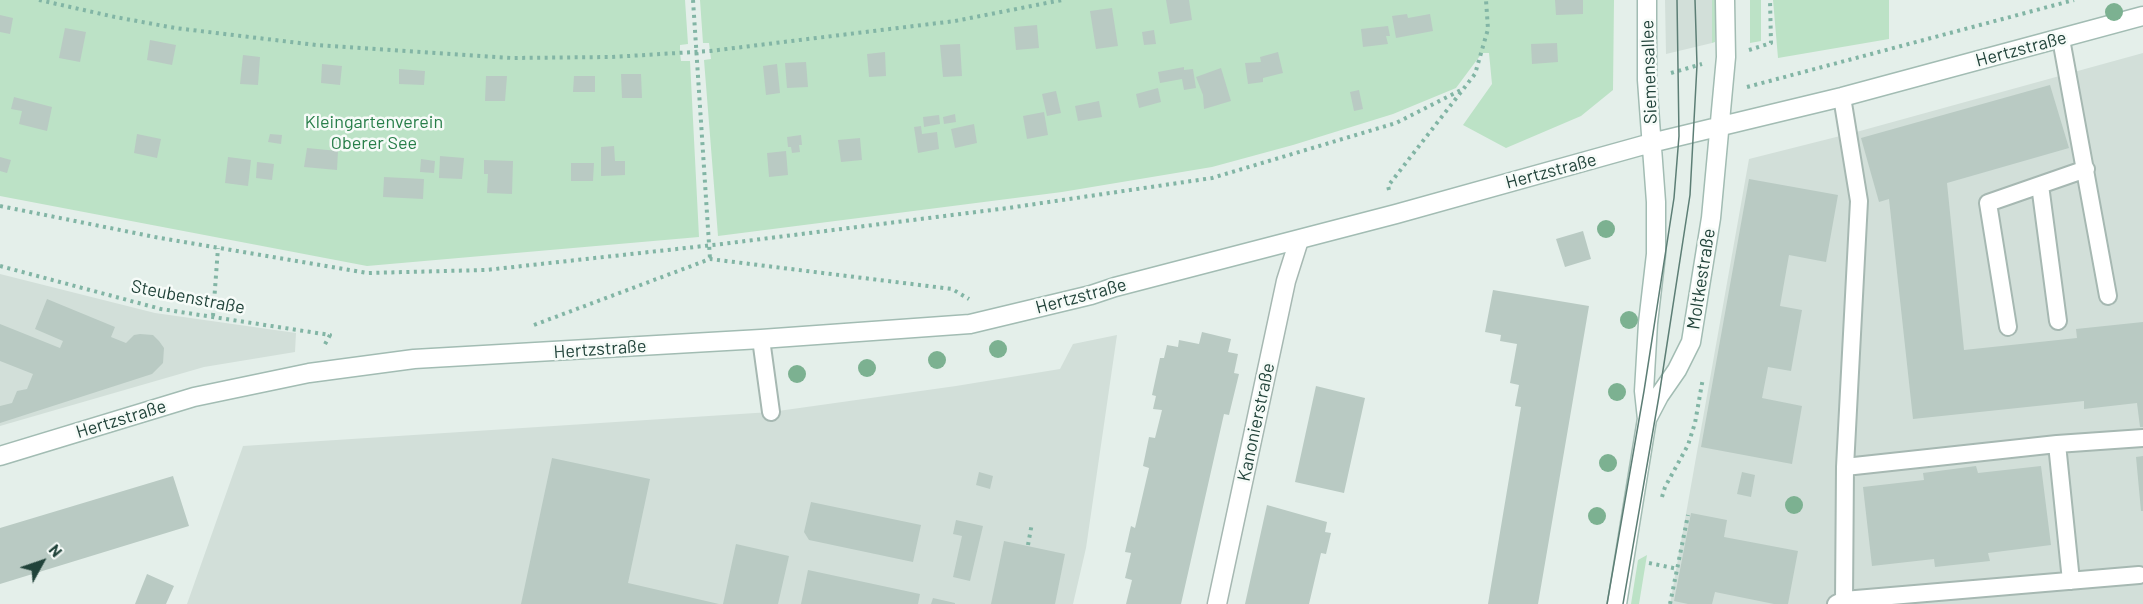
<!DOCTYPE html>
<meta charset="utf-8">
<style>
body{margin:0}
#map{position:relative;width:2143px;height:604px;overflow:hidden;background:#e4efea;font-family:Barlow,sans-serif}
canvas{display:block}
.north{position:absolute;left:12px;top:532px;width:60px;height:60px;-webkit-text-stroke:4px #f6fbf8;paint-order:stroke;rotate:50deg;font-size:16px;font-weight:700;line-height:24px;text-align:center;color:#21433a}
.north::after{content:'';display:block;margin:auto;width:21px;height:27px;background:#21433a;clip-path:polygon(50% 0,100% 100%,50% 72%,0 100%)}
</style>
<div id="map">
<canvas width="2143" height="604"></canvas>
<div class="north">N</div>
</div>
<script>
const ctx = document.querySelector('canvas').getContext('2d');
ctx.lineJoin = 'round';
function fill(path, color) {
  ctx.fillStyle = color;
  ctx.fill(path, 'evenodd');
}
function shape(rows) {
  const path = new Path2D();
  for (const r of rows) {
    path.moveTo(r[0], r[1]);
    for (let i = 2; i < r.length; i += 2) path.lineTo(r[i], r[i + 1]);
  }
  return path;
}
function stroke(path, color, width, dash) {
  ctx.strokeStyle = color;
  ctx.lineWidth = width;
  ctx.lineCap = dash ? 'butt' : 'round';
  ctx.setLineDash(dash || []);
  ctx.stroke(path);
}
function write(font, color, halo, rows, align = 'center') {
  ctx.font = font + ' Barlow,sans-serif';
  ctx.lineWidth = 5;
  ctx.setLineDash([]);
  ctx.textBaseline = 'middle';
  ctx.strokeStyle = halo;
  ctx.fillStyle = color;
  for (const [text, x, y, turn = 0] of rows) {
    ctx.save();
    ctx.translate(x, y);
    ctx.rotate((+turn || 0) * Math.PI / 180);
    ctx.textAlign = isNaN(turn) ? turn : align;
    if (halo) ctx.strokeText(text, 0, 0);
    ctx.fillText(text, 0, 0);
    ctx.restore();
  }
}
fill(shape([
 [1665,0,1712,0,1712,43,1666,54],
 [2143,53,2143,604,1670,604,1749,159,1860,131],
 [0,274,155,313,296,333,295,352,204,367,0,426],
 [1117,335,1086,548,1073,604,187,604,243,446,771,412,956,386,1060,369,1073,344]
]), '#d2dfd9');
fill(shape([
 [0,0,685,0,688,44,680,45,680,53,681,61,690,61,699,237,367,266,0,196],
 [700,0,1614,0,1613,90,1581,116,1506,148,1463,125,1492,84,1489,53,1482,53,1456,88,1393,114,1293,145,1212,167,1062,192,718,236,704,60,711,59,709,43,703,43],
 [1712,0,1715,0,1715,42,1712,43],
 [1750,0,1761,0,1761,41,1750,43],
 [1773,0,1889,0,1889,39,1778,58],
 [1647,555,1639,604,1631,604,1638,560]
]), '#bce2c6');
fill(shape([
 [1166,0,1189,0,1192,20,1170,24],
 [1555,0,1583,0,1583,14,1556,15],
 [1112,8,1118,46,1096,49,1090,11],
 [1407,14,1408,18,1430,14,1433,31,1396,38,1392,16],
 [0,15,13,18,10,34,0,32],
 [1037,25,1039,48,1016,50,1014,27],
 [1388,26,1390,36,1386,36,1388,44,1363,47,1361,29],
 [65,28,86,32,80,62,59,58],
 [1154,30,1156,44,1144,45,1142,32],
 [150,40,176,45,172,65,147,60],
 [1557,43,1558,62,1532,64,1531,44],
 [960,44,962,76,943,77,940,45],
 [885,52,886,76,869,77,867,54],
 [1278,52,1283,73,1263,78,1263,82,1248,84,1245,63,1261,62,1260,57],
 [243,55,260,57,258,85,240,84],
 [806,62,808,87,787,88,785,63],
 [322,64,342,66,340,85,321,83],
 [777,64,780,93,766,95,763,66],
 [1184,67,1184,70,1193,69,1196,88,1184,90,1182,79,1160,83,1158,72],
 [1221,68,1231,101,1204,109,1203,95,1196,77],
 [399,69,425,71,424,85,399,84],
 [621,74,641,74,642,98,622,98],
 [486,76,507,76,505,101,485,101],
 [574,76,595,76,595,92,573,92],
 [2050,85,2069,148,1947,183,1964,350,2077,338,2076,329,2143,322,2143,427,2140,427,2137,403,2084,409,2084,401,1913,419,1889,199,1879,202,1861,138],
 [1158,88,1161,102,1139,108,1136,94],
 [1359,90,1363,109,1354,111,1350,92],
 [1056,91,1061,113,1047,116,1042,94],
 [14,97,52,107,47,131,19,124,22,111,11,109],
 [1099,101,1102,117,1078,121,1075,106],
 [1044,112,1048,135,1027,139,1023,116],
 [955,114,956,122,944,124,943,117],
 [939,115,940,124,924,127,923,117],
 [974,124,977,143,955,148,951,129],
 [921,126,922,134,937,132,939,149,918,153,914,127],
 [137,134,161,139,157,158,134,153],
 [270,134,282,135,281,144,268,142],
 [801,135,802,145,799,145,800,152,792,153,791,147,788,147,787,137],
 [860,138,862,160,841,162,838,140],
 [614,146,615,161,625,161,625,175,601,176,601,147],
 [307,148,338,151,337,170,304,167],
 [786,151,788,175,769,177,767,153],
 [440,156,464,158,462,179,439,178],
 [0,157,11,160,7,173,0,171],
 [228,157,251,160,248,186,225,183],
 [421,159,435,161,434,173,420,172],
 [484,160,513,161,512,194,487,193,488,174,484,174],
 [257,162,274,164,272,180,256,178],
 [571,163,594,163,593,181,571,181],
 [384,177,424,179,423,199,383,197],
 [1749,179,1838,195,1826,262,1789,255,1780,306,1802,310,1791,371,1768,367,1762,398,1802,406,1792,464,1701,447],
 [1583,231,1591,259,1565,267,1556,239],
 [1493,290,1589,306,1538,604,1488,604,1521,407,1515,406,1519,385,1510,383,1517,344,1500,341,1501,335,1485,332],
 [47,299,115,327,111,337,126,343,134,335,140,334,153,335,159,341,164,348,163,363,152,374,0,423,0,406,12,403,17,391,27,389,33,374,0,361,0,324,60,348,63,341,35,329],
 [1202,332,1231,339,1228,352,1238,354,1234,373,1239,374,1229,415,1224,414,1181,604,1126,604,1132,580,1125,578,1131,553,1125,552,1131,526,1135,528,1149,468,1143,466,1149,437,1155,438,1162,410,1153,409,1156,396,1152,395,1160,358,1164,358,1167,345,1178,347,1179,340,1199,344],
 [1316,386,1365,398,1344,493,1295,482],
 [2143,456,2143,511,2141,511,2136,457],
 [552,458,650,479,628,583,719,604,521,604],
 [1976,466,1978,473,2041,466,2051,545,1988,553,1990,561,1935,567,1934,559,1872,566,1863,487,1924,480,1923,473],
 [979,472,993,476,990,489,976,485],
 [1742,472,1755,475,1751,497,1737,494],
 [173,476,189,526,0,584,0,528],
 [811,502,921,525,913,562,809,540,804,532],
 [1267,505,1327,522,1325,532,1331,533,1326,554,1321,553,1309,604,1245,604],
 [1691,513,1727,520,1724,537,1798,551,1788,604,1774,604,1715,592,1712,604,1688,604,1674,601],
 [956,520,983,526,970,581,953,577,962,536,953,534],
 [1004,541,1065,554,1055,604,991,604],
 [736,544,789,556,778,604,723,604],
 [808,570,920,594,918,604,801,604],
 [147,574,174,586,166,604,135,604],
 [933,598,955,603,955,604,931,604]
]), '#b9cac3');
const lane = shape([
 [2061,39,2108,296],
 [1842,97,1859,201,1845,467,1844,600],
 [2040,185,2058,321],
 [2008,327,1988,203,2086,169],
 [761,339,771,412],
 [2057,444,2071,581],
 [1845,467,2057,444,2143,438],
 [1836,604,1844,600,2139,575]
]);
const street = shape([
 [1217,604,1286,281,1299,240]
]);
const secondary = shape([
 [1647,419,1659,396,1677,370,1691,342,1711,218,1726,57,1725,0],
 [0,456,194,397,309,373,414,359,761,339,970,324,1091,295,1115,287,1396,214,1651,143,1842,97,2143,16],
 [1617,604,1647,419,1644,391,1648,323,1656,254,1656,202,1647,80,1647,0]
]);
stroke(lane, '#a6b8b2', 20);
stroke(street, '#a6b8b2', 21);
stroke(secondary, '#a2bcb3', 21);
stroke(shape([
 [39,0,115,17,175,28,316,45,512,58,612,57,710,51,955,21,1062,0],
 [693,0,710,259],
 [1749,50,1771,43,1770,0],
 [1671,73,1702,64],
 [1747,87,2074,0],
 [1389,190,1388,186,1475,74,1488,29,1486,0],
 [0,206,155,237,367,273,486,270,722,244,1008,208,1212,178,1396,123,1461,90],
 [0,266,161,309,330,335,324,346],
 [213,316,218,248],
 [534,325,710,259,952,289,969,299],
 [1662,497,1665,487,1688,445,1695,423,1703,378],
 [1028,545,1032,523],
 [1649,563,1678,569],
 [1670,604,1688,515]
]), '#82b5a5', 4, [3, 4.5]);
stroke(lane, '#fff', 16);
stroke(street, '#fff', 18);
stroke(secondary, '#fff', 18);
stroke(shape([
 [1607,604,1644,391,1674,198,1679,136,1677,0],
 [1623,604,1659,396,1690,195,1697,65,1695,0]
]), '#5c7e75', 1.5);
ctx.fillStyle = '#7cb191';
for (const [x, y] of [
 [2114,12],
 [1606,229],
 [1629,320],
 [998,349],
 [937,360],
 [867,368],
 [797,374],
 [1617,392],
 [1608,463],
 [1794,505],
 [1597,516]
]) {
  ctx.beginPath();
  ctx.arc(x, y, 9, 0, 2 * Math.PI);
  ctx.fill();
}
write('18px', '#21433a', '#f6fbf8', [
 ["Hertzstraße",2021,49,-15],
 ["Siemensallee",1649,72,-92],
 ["Hertzstraße",1551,171,-15],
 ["Moltkestraße",1701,279,-81],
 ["Hertzstraße",1081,296,-15],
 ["Steubenstraße",188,297,11],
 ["Hertzstraße",600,349,-4],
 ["Hertzstraße",121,419,-17],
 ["Kanonierstraße",1256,422,-78]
]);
write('18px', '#277e49', '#f6fbf8', [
 ["Kleingartenverein",374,122],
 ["Oberer See",374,143]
]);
</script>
